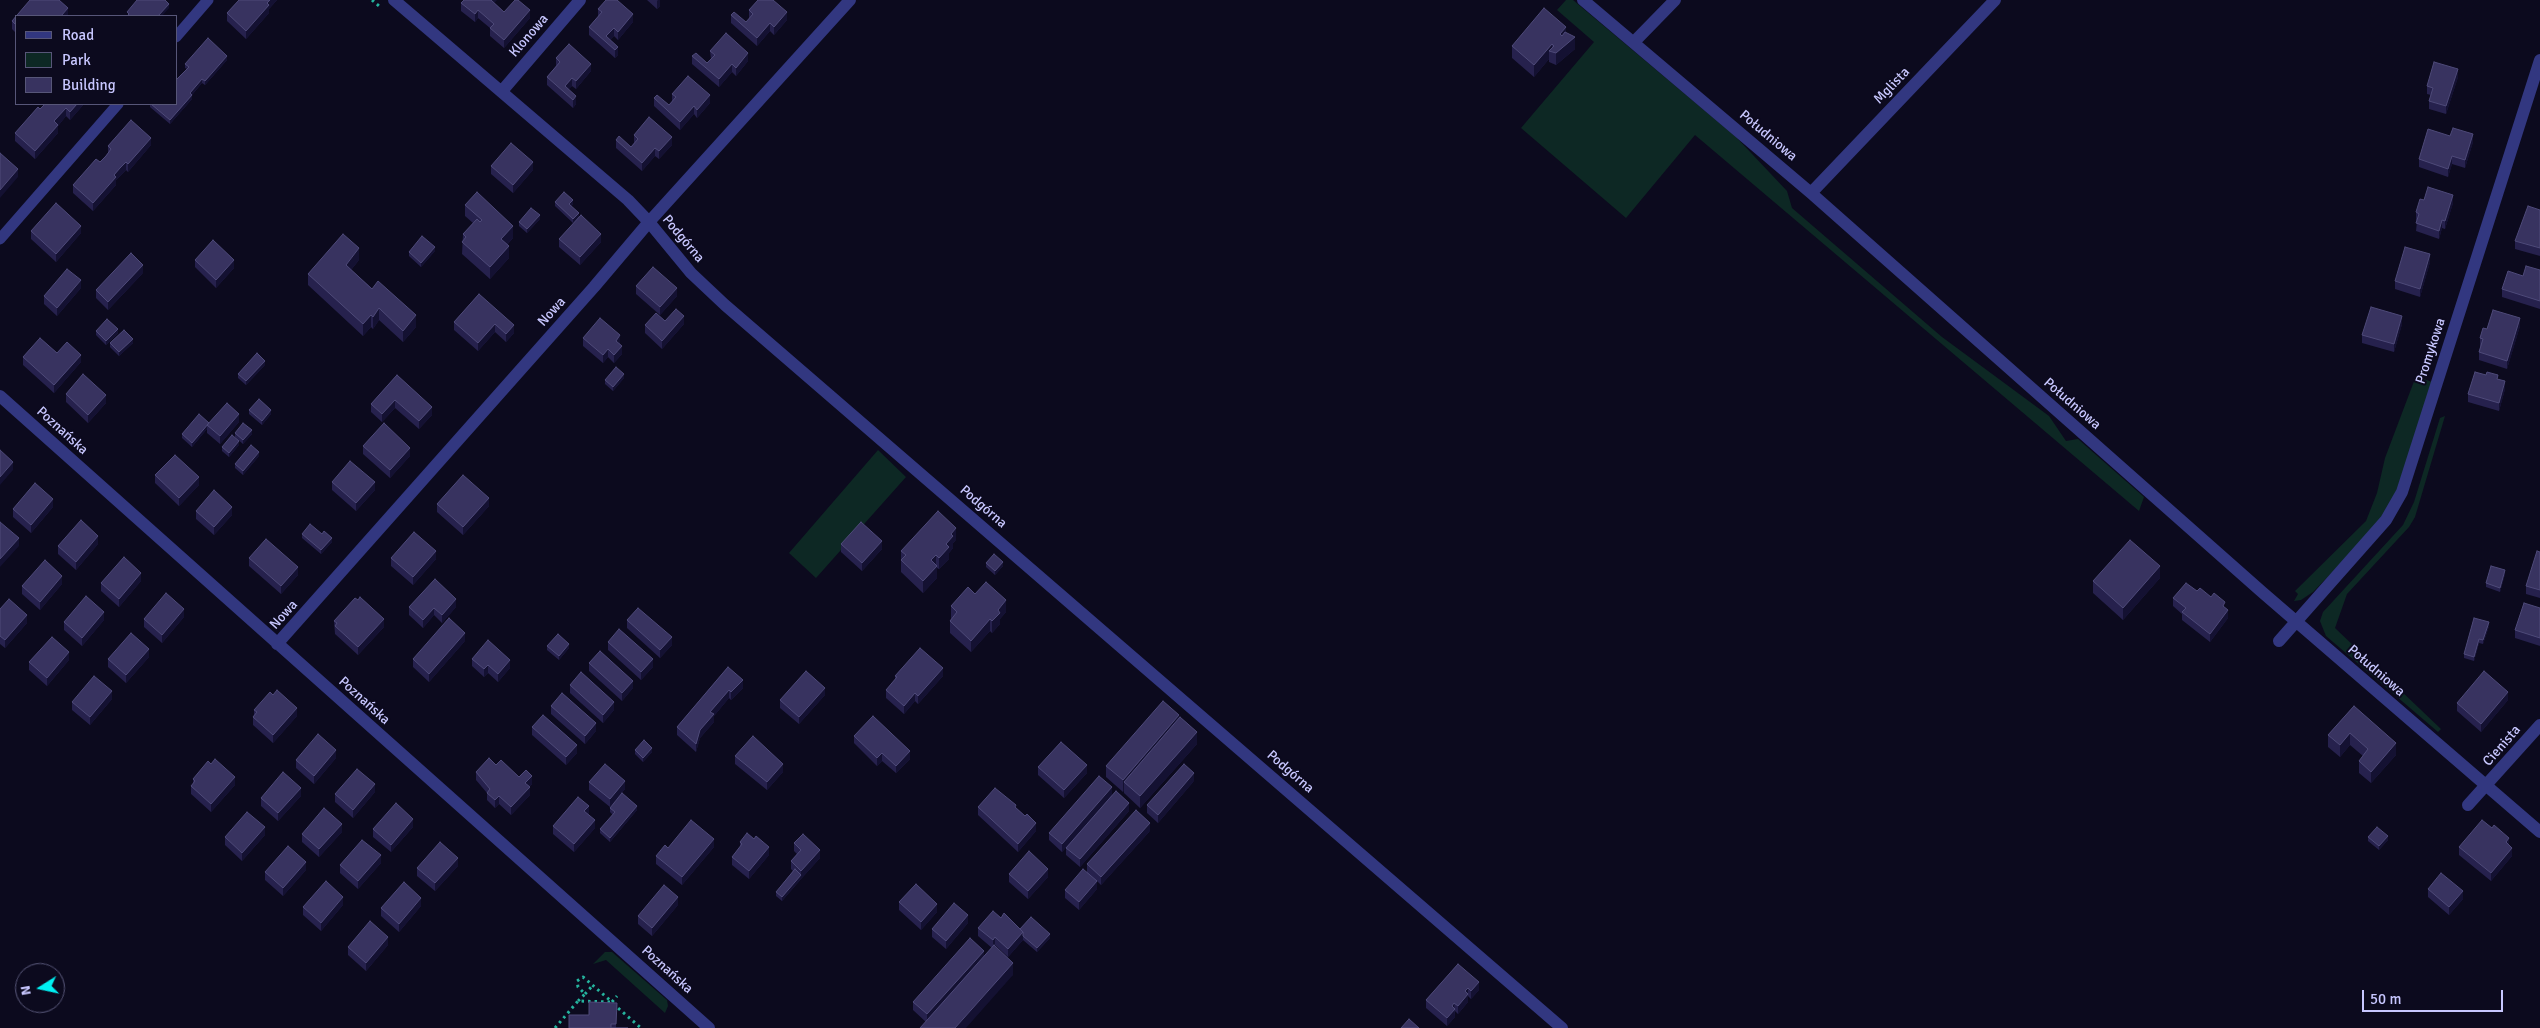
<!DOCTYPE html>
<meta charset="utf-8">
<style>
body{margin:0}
#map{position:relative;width:2540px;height:1028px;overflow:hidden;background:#0c0a1e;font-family:Signika,sans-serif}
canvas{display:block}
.legend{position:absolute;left:15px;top:15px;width:162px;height:90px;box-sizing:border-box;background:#0c0a1e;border:1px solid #575678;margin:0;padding:6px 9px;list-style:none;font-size:15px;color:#c8c7ff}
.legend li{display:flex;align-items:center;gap:10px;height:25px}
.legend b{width:25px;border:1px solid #575678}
.north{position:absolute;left:15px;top:963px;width:50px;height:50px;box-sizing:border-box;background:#0c0a1e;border:1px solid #575678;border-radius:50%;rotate:260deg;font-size:14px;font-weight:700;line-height:20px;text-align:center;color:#c8c7ff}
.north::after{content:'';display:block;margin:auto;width:18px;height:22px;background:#00f0f2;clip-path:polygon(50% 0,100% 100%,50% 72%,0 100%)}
.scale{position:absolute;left:2362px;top:990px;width:141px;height:22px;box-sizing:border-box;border:2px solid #c8c7ff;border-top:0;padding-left:6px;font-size:15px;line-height:18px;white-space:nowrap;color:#c8c7ff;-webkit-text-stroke:4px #0c0a1e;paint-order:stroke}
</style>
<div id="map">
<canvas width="2540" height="1028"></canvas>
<ul class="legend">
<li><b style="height:6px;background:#323780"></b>Road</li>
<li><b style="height:14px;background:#0d2824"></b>Park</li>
<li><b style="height:14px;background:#383360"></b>Building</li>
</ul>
<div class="north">N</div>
<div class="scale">50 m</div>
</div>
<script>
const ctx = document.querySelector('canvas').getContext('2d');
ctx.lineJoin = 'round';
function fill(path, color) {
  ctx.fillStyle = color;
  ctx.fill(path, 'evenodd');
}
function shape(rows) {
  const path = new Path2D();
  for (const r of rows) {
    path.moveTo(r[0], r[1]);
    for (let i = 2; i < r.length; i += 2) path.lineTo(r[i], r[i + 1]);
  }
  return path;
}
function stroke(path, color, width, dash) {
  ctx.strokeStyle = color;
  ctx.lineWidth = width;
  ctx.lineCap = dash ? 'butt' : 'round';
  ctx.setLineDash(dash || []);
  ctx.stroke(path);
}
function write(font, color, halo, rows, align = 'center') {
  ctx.font = font + ' Signika,sans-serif';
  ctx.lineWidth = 4;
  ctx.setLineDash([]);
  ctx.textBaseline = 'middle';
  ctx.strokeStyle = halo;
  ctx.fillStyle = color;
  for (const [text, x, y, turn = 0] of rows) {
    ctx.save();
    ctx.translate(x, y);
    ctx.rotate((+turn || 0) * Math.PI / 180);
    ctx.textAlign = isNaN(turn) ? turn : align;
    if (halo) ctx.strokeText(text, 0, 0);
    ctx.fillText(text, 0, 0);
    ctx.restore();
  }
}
fill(shape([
 [1566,0,1573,0,1736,137,1787,191,1792,208,1942,337,2049,416,2066,441,2078,439,2144,497,2139,511,1695,135,1626,218,1521,128,1594,42,1557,10],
 [2416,376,2432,382,2397,495,2375,528,2313,592,2301,600,2294,601,2298,594,2295,591,2366,521,2377,493,2385,458],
 [2445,416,2415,517,2409,527,2347,594,2335,628,2441,729,2438,732,2326,636,2320,621,2323,612,2403,525,2414,502,2440,418],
 [878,450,906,477,816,578,789,553],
 [605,952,612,952,667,1000,668,1006,665,1013,606,960,593,964]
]), '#0d2824');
stroke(shape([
 [372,0,379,6],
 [585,994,593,985],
 [578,1001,585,994,578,987,577,981,583,977,611,1001],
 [612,1002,617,996],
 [555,1028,578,1001,611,1002,641,1028]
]), '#25b49e', 3, [2.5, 4]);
stroke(shape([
 [176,37,208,0],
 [0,239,118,104]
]), '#323780', 11);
stroke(shape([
 [394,0,628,200,649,222,691,273,725,305,1562,1028],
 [1583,0,1811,193,2262,592,2540,832],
 [1634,42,1675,0],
 [502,91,580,0],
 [1811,193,1995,0],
 [0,396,709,1028],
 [2279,641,2386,520,2402,492,2540,60],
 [277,644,594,287,649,222,850,0],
 [2468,805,2540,725]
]), '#323780', 12);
fill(shape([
 [239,0,277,0,269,9,269,13,246,39,227,21,227,13],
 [647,0,660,0,660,6,657,9],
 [461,3,494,3,504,12,530,18,504,48,490,36,490,28,478,18,475,22,461,11],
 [598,9,633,22,618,40,614,36,610,40,618,55,615,58,589,35,589,27,598,17],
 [749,10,787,20,774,35,770,31,757,46,731,23,731,15,746,22,749,19],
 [16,16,16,33,12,29,12,21],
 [1566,33,1575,49,1556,65,1549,62,1549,59,1534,77,1512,58,1512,46],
 [710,51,748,61,736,76,732,72,719,87,692,64,692,56,707,63,711,59],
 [556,58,591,71,576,89,572,86,568,89,576,104,573,108,547,85,547,77,556,66],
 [227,60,205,85,202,83,192,95,192,99,170,124,150,107,150,104,176,104,177,81,187,69,185,68,185,64],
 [2458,77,2446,114,2429,109,2429,101,2431,95,2427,94,2427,86],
 [672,94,710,103,697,118,694,114,680,130,654,106,654,98,669,105,672,102],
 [45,104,84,104,70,120,66,116,58,126,58,133,35,159,15,141,15,133],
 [634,135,672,145,659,159,655,156,642,171,616,148,616,140,631,147,634,143],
 [2450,136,2473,142,2465,168,2452,164,2448,177,2419,167,2419,159],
 [151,145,128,172,126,170,116,180,116,185,93,211,73,193,73,185,100,162,108,153,108,146],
 [491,166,533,170,513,193,491,174],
 [2424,200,2453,203,2445,229,2442,228,2439,239,2416,231,2417,221,2416,220,2416,212],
 [555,202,573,204,571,206,579,217,573,223,555,206],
 [465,205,513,238,507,245,509,258,490,279,462,254,463,234,473,223,465,216],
 [2540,210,2540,256,2515,249,2515,241],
 [540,219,527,233,519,226,519,222],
 [31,231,81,233,56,262,31,239],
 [559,239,601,242,580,265,559,247],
 [435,251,421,267,409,256,409,252],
 [195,260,234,268,216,288,195,267],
 [359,260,351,270,416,327,403,342,379,320,373,329,371,327,363,336,308,285,308,274],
 [2430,262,2420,297,2395,289,2395,281],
 [2540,270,2540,309,2502,297,2502,289,2523,276],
 [143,273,108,310,96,298,96,290],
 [636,286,677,296,660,315,636,294],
 [81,288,57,316,44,304,44,296],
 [479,294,514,333,506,342,495,332,478,351,454,330,454,322],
 [684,324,662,349,645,333,645,325],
 [2402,324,2394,352,2362,343,2362,335],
 [2520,326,2507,369,2479,360,2479,352,2481,347,2480,346,2480,338,2487,329],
 [96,331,118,333,106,345,96,335],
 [583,338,620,343,620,344,622,354,614,363,608,357,603,363,583,346],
 [110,343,133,343,119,356,110,347],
 [57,353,81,362,54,393,23,365,23,357],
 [265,365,246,385,238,378,238,374],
 [397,375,432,415,419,429,395,408,382,422,371,412,371,404],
 [624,378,613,391,605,384,605,380],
 [2505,389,2499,411,2468,402,2468,394],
 [66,394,106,403,88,423,66,402],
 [249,410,271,414,262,425,249,414],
 [239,422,220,444,207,433,207,429,192,447,182,438,182,434,209,423],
 [235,433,252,434,243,444,235,437],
 [239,445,229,457,222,451,222,447],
 [363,446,410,456,390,478,363,454],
 [259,456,243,475,235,468,235,464],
 [155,475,199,485,179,506,155,483],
 [332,482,375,490,356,511,332,490],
 [437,504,489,506,463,535,437,512],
 [53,507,31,533,13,517,13,509],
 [196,511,232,515,214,535,196,519],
 [302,534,332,542,321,554,302,538],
 [956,540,953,543,953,548,949,553,949,559,939,569,937,568,937,578,923,593,901,572,901,551],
 [98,544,76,570,58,554,58,546],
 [841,544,882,549,862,571,841,552],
 [2540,552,2540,598,2526,594,2526,586],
 [249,558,298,575,281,594,249,566],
 [391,558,436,559,413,585,391,566],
 [986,563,1003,566,995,575,986,567],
 [2505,574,2500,592,2486,587,2486,583],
 [2160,578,2123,620,2093,593,2093,581],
 [141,581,119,607,101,591,101,583],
 [62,584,40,610,22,594,22,586],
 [2197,591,2211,597,2225,608,2228,618,2210,642,2182,620,2182,614,2173,606,2173,598],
 [975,594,1006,612,1000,619,1000,624,992,633,990,631,971,652,950,633,950,621,951,619,951,606],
 [409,607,456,607,442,623,434,615,423,628,409,615],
 [2540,608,2540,646,2515,638,2515,630],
 [0,609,27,623,5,648,0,644],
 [184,617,162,643,144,627,144,619],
 [104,620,82,646,64,630,64,622],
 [627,620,672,645,660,658,627,628],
 [334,621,384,627,358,655,335,634],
 [2489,626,2483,644,2479,643,2474,661,2464,658,2464,654],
 [465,641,429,682,413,667,413,659],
 [608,642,653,667,641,680,608,650],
 [547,646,569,648,559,660,547,650],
 [149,657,126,683,108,667,108,659],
 [472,659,510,668,498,682,488,673,484,677,472,666],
 [69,660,47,686,29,670,29,662],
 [589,663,633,688,622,701,589,671],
 [728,667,743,688,731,700,729,698,714,716,714,722,700,738,696,752,677,735,677,727],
 [895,676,943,676,918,704,915,701,904,714,886,698,886,690,895,680],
 [570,685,614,710,603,723,570,693],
 [825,695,799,724,780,708,780,700],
 [112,699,90,725,72,710,72,702],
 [2508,700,2481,732,2457,711,2457,703],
 [551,706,596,731,585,744,551,714],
 [2354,706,2396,755,2371,783,2359,773,2359,761,2363,756,2350,745,2340,757,2328,747,2328,735],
 [254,710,297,716,273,743,253,725,253,717,254,715],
 [1179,719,1197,744,1140,808,1124,793,1124,790,1123,792,1106,777,1106,766],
 [532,727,577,753,566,765,532,735],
 [854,736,910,759,896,773,882,761,877,766,854,743],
 [635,750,652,752,643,762,635,754],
 [735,756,783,772,767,790,735,764],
 [336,758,314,784,296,768,296,760],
 [496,765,532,784,529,787,530,795,511,815,499,804,495,808,487,800,487,793,476,780,476,772],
 [1038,767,1087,773,1064,798,1038,775],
 [193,779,235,785,211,812,191,794,191,786,193,784],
 [1194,781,1158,823,1147,813,1147,805],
 [589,782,625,789,610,807,589,790],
 [375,792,353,818,335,802,335,794],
 [1112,795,1129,811,1080,867,1066,855,1066,848,1107,801,1062,852,1049,840,1049,833],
 [301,796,278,821,261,806,261,798],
 [978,807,1016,808,1025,816,1036,831,1018,852,978,815],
 [610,808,637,810,610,842,600,833,600,829,613,815,610,812],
 [588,814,595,828,574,852,553,834,553,826,589,814],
 [413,827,391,852,373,837,373,829],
 [1150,831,1101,885,1097,881,1097,889,1079,910,1065,898,1065,890,1087,872,1087,864],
 [342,832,319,857,302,842,302,834],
 [265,835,242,861,225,845,225,837],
 [2368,837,2388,840,2379,850,2368,841],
 [754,839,769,855,749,879,732,865,732,857,740,847,740,842],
 [794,843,820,858,801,879,782,901,776,896,776,892,793,871,791,869,791,861,797,854,794,851],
 [2509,845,2512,856,2491,881,2459,855,2459,847],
 [714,847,682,885,656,864,656,856,668,848],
 [381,863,358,889,340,873,340,865],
 [458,866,435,891,417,876,417,868],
 [306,870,283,896,265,880,265,872],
 [1009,874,1048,877,1028,899,1009,882],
 [2428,889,2463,899,2449,915,2428,897],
 [899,902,937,912,921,930,899,910],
 [343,905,321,931,303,915,303,907],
 [678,905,652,936,638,924,638,916],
 [421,906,399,932,381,916,381,908],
 [1001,918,1020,929,1050,938,1037,952,1023,940,1008,957,995,945,994,946,1013,975,926,1022,913,1010,913,1002,984,956,992,948,978,936,978,928],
 [968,923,946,949,932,937,932,929],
 [388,945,366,971,348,955,348,947],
 [1458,964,1479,990,1471,999,1468,996,1468,1002,1458,1014,1455,1011,1455,1017,1447,1026,1426,1008,1426,1000],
 [617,1003,616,1028,569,1028,589,1015]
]), '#26214d');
fill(shape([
 [270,0,277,0,269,9,269,13,246,39,246,31],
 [490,0,497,0,490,8],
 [658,0,660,0,660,6,657,9,657,1],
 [169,4,169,8,162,16,158,16],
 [68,8,68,16,61,16],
 [478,10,478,18,475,22,475,14],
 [530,10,530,18,504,48,504,40],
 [787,12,787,20,774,35,774,27],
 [633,14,633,22,618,40,618,32],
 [770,23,770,31,757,46,757,38],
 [1566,27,1566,38,1560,34],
 [614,28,614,36,607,43,606,36],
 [1575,37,1575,49,1556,65,1556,53],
 [1552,44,1552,51,1549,51,1549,59,1534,77,1534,65],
 [618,47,618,55,615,58,615,50],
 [748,53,748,61,736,76,736,68],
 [227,56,227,60,205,85,205,81],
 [591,64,591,71,576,89,576,81],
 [732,64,732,72,719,87,719,79],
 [2458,69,2458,77,2446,114,2446,106],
 [572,78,572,86,565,94,565,86],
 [202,79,202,83,190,97,190,93],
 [192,95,192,99,170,124,170,120],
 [710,95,710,103,697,118,697,110],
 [576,96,576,104,573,108,573,100],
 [77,104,84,104,70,120,70,112],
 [694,106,694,114,680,130,680,122],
 [66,108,66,116,58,126,58,133,35,159,35,151,54,121],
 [2473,134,2473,142,2465,168,2465,160],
 [672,137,672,145,659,159,659,151],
 [151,138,151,145,128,172,128,164],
 [655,148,655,156,642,171,642,163],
 [2452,156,2452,164,2448,177,2448,169],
 [126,162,126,170,116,180,116,185,93,211,93,203,114,175],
 [533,162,533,170,513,193,513,185],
 [18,169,18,177,0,198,0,190],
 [2453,195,2453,203,2445,229,2445,221],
 [573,200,573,204,569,208,569,204],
 [579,213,579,217,573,223,573,219],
 [540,215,540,219,527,233,527,229],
 [2442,220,2442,228,2439,239,2439,231],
 [81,226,81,233,56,262,56,254],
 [513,226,513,238,501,251,501,239],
 [601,234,601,242,580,265,580,257],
 [509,246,509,258,490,279,490,267],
 [435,247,435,251,421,267,421,263],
 [359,248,359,260,346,276,346,265],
 [2430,254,2430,262,2420,297,2420,289],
 [234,260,234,268,216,288,216,280],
 [143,265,143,273,108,310,108,302],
 [81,280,81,288,57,316,57,308],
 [677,288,677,296,660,315,660,307],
 [379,308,379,320,373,329,373,317],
 [371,315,371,327,363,336,363,324],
 [416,315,416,327,403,342,403,331],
 [684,316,684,324,662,349,662,341],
 [2402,316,2402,324,2394,352,2394,344],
 [2520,318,2520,326,2507,369,2507,361],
 [495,324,495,332,478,351,478,343],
 [514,325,514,333,506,342,506,334],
 [118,329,118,333,106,345,106,341],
 [620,335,620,343,616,349,616,341],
 [133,339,133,343,119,356,119,352],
 [622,346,622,354,614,363,614,355],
 [608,349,608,357,603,363,603,355],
 [81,355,81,362,54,393,54,385],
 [265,361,265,365,246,385,246,381],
 [624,374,624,378,613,391,613,387],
 [2505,381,2505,389,2499,411,2499,403],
 [106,395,106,403,88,423,88,415],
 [395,400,395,408,382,422,382,414],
 [432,407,432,415,419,429,419,421],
 [271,410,271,414,262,425,262,421],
 [239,414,239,422,220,444,220,436],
 [207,425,207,429,192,447,192,443],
 [252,430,252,434,243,444,243,440],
 [239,441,239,445,229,457,229,453],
 [410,448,410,456,390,478,390,470],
 [259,452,259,456,243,475,243,471],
 [13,462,13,470,0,485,0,477],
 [199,477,199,485,179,506,179,498],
 [375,482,375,490,356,511,356,503],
 [489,498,489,506,463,535,463,527],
 [53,499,53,507,31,533,31,525],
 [232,507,232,515,214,535,214,527],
 [956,528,956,540,953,543,953,548,949,553,949,559,939,569,939,558,951,534],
 [98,536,98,544,76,570,76,562],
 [19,538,19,546,0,567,0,559],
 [332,538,332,542,321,554,321,550],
 [882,541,882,549,862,571,862,563],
 [436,551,436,559,413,585,413,577],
 [936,555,936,567,931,560],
 [1003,562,1003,566,995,575,995,571],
 [937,566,937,578,923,593,923,581],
 [2160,566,2160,578,2123,620,2123,608],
 [298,567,298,575,281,594,281,586],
 [2505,570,2505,574,2500,592,2500,588],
 [141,573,141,581,119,607,119,599],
 [62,576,62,584,40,610,40,602],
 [456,599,456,607,442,623,442,615],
 [1006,600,1006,612,1000,619,1000,624,992,633,992,621,998,610],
 [434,608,434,615,423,628,423,620],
 [184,609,184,617,162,643,162,635],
 [2228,610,2228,618,2210,642,2210,634],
 [104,612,104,620,82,646,82,638],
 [27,615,27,623,5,648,5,640],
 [384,619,384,627,358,655,358,647],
 [990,619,990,631,971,652,971,641],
 [2489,622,2489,626,2483,644,2483,640],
 [465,633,465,641,429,682,429,674],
 [672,637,672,645,660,658,660,650],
 [2479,639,2479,643,2474,661,2474,657],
 [569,644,569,648,559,660,559,656],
 [149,649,149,657,126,683,126,675],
 [69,652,69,660,47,686,47,678],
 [653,659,653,667,641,680,641,672],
 [510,660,510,668,498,682,498,674],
 [488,665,488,673,484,677,484,669],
 [943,668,943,676,918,704,918,696],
 [743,680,743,688,731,700,731,692],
 [633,681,633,688,622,701,622,693],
 [825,688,825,695,799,724,799,717],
 [729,690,729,698,714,716,714,722,700,738,696,752,696,744,700,730,710,712],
 [112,691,112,699,90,725,90,717],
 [2508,692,2508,700,2481,732,2481,724],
 [915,693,915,701,904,714,904,706],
 [614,702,614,710,603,723,603,715],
 [297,708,297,716,273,743,273,735],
 [1179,715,1179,727,1124,782,1124,790,1123,792,1123,780],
 [596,723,596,731,585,744,585,736],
 [1197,732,1197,744,1140,808,1140,796],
 [2350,733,2350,745,2340,757,2340,745],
 [2396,743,2396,755,2371,783,2371,772],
 [577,745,577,753,566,765,566,757],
 [652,748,652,752,643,762,643,758],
 [336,750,336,758,314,784,314,776],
 [910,751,910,759,896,773,896,766],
 [882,753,882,761,877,766,877,758],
 [783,764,783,772,767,790,767,782],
 [1087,765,1087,773,1064,798,1064,790],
 [1194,773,1194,781,1158,823,1158,815],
 [532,776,532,784,525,791,525,783],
 [235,777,235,785,211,812,211,804],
 [625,781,625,789,610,807,610,799],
 [375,784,375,792,353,818,353,810],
 [530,787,530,795,511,815,511,807],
 [1112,787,1112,795,1062,852,1062,844],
 [301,788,301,796,278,821,278,813],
 [499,796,499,804,495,808,495,800],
 [1129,803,1129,811,1080,867,1080,859],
 [589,806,589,814,584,819,584,811],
 [637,806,637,810,610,842,610,838],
 [413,819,413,827,391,852,391,845],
 [595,820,595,828,574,852,574,844],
 [1036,823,1036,831,1018,852,1018,844],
 [1150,823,1150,831,1101,885,1101,877],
 [342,824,342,832,319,857,319,849],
 [265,827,265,835,242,861,242,853],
 [2388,836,2388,840,2379,850,2379,846],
 [2509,838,2509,846,2506,842],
 [714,839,714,847,682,885,682,877],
 [769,847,769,855,749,879,749,871],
 [2512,848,2512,856,2491,881,2491,873],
 [820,850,820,858,801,879,782,901,782,897,801,875,801,871],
 [381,855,381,863,358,889,358,881],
 [458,858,458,866,435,891,435,883],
 [306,862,306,870,283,896,283,888],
 [1048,869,1048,877,1028,899,1028,891],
 [1097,881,1097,889,1079,910,1079,902],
 [2463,891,2463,899,2449,915,2449,907],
 [343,897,343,905,321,931,321,923],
 [678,897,678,905,652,936,652,928],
 [421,898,421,906,399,932,399,924],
 [937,904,937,912,921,930,921,922],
 [968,915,968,923,946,949,946,941],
 [1023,932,1023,940,1008,957,1008,949],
 [1050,934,1050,938,1037,952,1037,948],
 [388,937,388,945,366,971,366,963],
 [995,937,995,945,993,948,993,940],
 [984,951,984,959,927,1022,927,1014],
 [1013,963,1013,975,966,1028,955,1028],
 [1479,982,1479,990,1471,999,1471,991],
 [1468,988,1468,1002,1458,1014,1458,1006,1465,991],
 [1454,1003,1455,1017,1447,1026,1447,1018,1452,1006]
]), '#141132');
const building = shape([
 [30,0,59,0,68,8,61,16,16,16,16,25,12,21,30,0],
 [137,0,165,0,169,4,158,16,127,16,129,14,127,12,137,0],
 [239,0,270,0,267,3,269,5,246,31,227,13,239,0],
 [464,0,491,0,504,12,515,0,518,0,530,10,504,40,490,28,494,24,478,10,475,14,461,3,464,0],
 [606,0,617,0,633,14,618,32,614,28,606,36,618,47,615,50,589,27,602,12,598,9,606,0],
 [758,0,773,0,787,12,774,27,770,23,757,38,731,15,734,12,746,22,753,14,749,10,758,0],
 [1544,8,1566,27,1560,34,1562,36,1565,32,1575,37,1556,53,1549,51,1554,46,1552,44,1534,65,1512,46,1544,8],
 [726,33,748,53,736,68,732,64,719,79,692,56,696,53,707,63,715,55,710,51,726,33],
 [208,38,227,56,205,81,202,79,190,93,192,95,170,120,151,104,176,104,176,80,189,67,185,64,208,38],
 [569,44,591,64,576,81,572,78,565,86,576,96,573,100,547,77,560,62,556,58,569,44],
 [2434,62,2458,69,2446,106,2429,101,2433,88,2427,86,2434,62],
 [688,76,710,95,697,110,694,106,680,122,654,98,657,95,669,105,676,97,672,94,688,76],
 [45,104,77,104,70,112,66,108,54,121,58,125,35,151,15,133,38,107,40,109,45,104],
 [649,117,672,137,659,151,655,148,642,163,616,140,619,136,631,147,638,139,634,135,649,117],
 [131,120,151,138,128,164,126,162,120,168,114,175,116,177,93,203,73,185,96,159,100,162,106,156,111,149,108,146,131,120],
 [2453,128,2473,134,2465,160,2452,156,2448,169,2419,159,2428,129,2450,136,2453,128],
 [511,143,533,162,513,185,491,166,511,143],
 [0,153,18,169,0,190,0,153],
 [2428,187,2453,195,2445,221,2442,220,2439,231,2416,223,2419,214,2416,212,2420,199,2424,200,2428,187],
 [477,192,513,226,501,239,509,246,490,267,462,242,466,237,463,234,477,219,480,222,482,220,465,205,477,192],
 [564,192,573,200,569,204,579,213,573,219,555,202,564,192],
 [56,203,81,226,56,254,31,231,56,203],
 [2528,206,2540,210,2540,248,2515,241,2528,206],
 [531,208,540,215,527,229,519,222,531,208],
 [581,215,601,234,580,257,559,239,581,215],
 [343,234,359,248,346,265,372,289,378,281,416,315,403,331,379,308,373,317,371,315,363,324,308,274,343,234],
 [422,236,435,247,421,263,409,252,422,236],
 [213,240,234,260,216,280,195,260,213,240],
 [2405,247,2430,254,2420,289,2395,281,2405,247],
 [131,253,143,265,108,302,96,290,131,253],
 [2526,266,2540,270,2540,301,2502,289,2508,271,2523,276,2526,266],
 [653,267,677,288,660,307,636,286,653,267],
 [67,269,81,280,57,308,44,296,67,269],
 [479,294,514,325,506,334,495,324,478,343,454,322,479,294],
 [2371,307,2402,316,2394,344,2362,335,2371,307],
 [676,309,684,316,662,341,645,325,656,313,665,321,676,309],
 [2493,310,2520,318,2507,361,2479,352,2483,339,2480,338,2483,328,2487,329,2493,310],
 [600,318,620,335,616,341,622,346,614,355,608,349,603,355,583,338,600,318],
 [107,319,118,329,106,341,96,331,107,319],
 [124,330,133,339,119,352,110,343,124,330],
 [40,338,57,353,67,342,81,355,54,385,23,357,40,338],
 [257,353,265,361,246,381,238,374,257,353],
 [616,367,624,374,613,387,605,380,616,367],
 [2475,372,2486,375,2487,372,2498,375,2497,379,2505,381,2499,403,2468,394,2475,372],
 [83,374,106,395,88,415,66,394,83,374],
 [397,375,432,407,419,421,395,400,382,414,371,404,397,375],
 [259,399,271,410,262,421,249,410,259,399],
 [227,403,239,414,220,436,207,425,227,403],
 [199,414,209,423,192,443,182,434,199,414],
 [243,423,252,430,243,440,235,433,243,423],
 [384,423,410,448,390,470,363,446,384,423],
 [232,435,239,441,229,453,222,447,232,435],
 [251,445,259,452,243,471,235,464,251,445],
 [0,450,13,462,0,477,0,450],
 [175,455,199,477,179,498,155,475,175,455],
 [350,461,375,482,356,503,332,482,350,461],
 [463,475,489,498,463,527,437,504,463,475],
 [35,483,53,499,31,525,13,509,35,483],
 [214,490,232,507,214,527,196,511,214,490],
 [938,511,956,528,951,534,953,536,946,544,949,547,939,558,936,555,931,560,937,566,923,581,901,560,906,555,901,551,938,511],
 [81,520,98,536,76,562,58,546,81,520],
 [0,522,19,538,0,559,0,522],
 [861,522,882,541,862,563,841,544,861,522],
 [310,524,322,534,324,531,332,538,321,550,302,534,310,524],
 [414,532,436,551,413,577,391,558,414,532],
 [266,539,298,567,281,586,249,558,266,539],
 [2130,540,2160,566,2123,608,2093,581,2130,540],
 [2537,551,2540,552,2540,590,2526,586,2537,551],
 [994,554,1003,562,995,571,986,563,994,554],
 [124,557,141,573,119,599,101,583,124,557],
 [45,560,62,576,40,602,22,586,45,560],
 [2491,566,2505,570,2500,588,2486,583,2491,566],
 [435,579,456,599,442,615,434,608,423,620,409,607,435,579],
 [986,582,1006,600,998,610,1000,613,992,621,990,619,971,641,950,621,957,612,951,606,968,587,975,594,986,582],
 [2186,583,2197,591,2200,588,2211,597,2214,593,2225,602,2223,606,2228,610,2210,634,2182,612,2186,608,2173,598,2186,583],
 [166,593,184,609,162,635,144,619,166,593],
 [86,596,104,612,82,638,64,622,86,596],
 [360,597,384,619,358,647,335,626,337,623,334,621,355,598,358,600,360,597],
 [9,599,27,615,5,640,0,636,0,609,9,599],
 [2524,603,2540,608,2540,638,2515,630,2524,603],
 [638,608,672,637,660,650,627,620,638,608],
 [449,618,465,633,429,674,413,659,449,618],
 [2474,618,2489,622,2483,640,2479,639,2474,657,2464,654,2474,618],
 [619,629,653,659,641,672,608,642,619,629],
 [131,633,149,649,126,675,108,659,131,633],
 [558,634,569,644,559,656,547,646,558,634],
 [52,637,69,652,47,678,29,662,52,637],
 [488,640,510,660,498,674,488,665,484,669,472,659,488,640],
 [920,648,943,668,918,696,915,693,904,706,886,690,897,677,895,676,920,648],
 [600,651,633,681,622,693,589,663,600,651],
 [728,667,743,680,731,692,729,690,710,712,714,714,700,730,696,744,677,727,728,667],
 [806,671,825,688,799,717,780,700,806,671],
 [2484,671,2508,692,2481,724,2457,703,2484,671],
 [581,672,614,702,603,715,570,685,581,672],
 [94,676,112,691,90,717,72,702,94,676],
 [277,690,297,708,273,735,253,717,257,712,254,710,270,692,273,695,277,690],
 [562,693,596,723,585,736,551,706,562,693],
 [1163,701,1179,715,1123,780,1106,766,1163,701],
 [2354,706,2396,743,2371,772,2359,761,2368,749,2350,733,2340,745,2328,735,2354,706],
 [543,715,577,745,566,757,532,727,543,715],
 [873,716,910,751,896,766,882,753,877,758,854,736,873,716],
 [1180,717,1197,732,1140,796,1124,782,1180,717],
 [318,734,336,750,314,776,296,760,318,734],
 [753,736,783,764,767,782,735,756,753,736],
 [644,740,652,748,643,758,635,750,644,740],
 [1061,742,1087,765,1064,790,1038,767,1061,742],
 [489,758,496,765,501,760,519,777,526,770,532,776,525,783,530,787,511,807,499,796,495,800,487,793,490,789,476,772,489,758],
 [215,759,235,777,211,804,191,786,195,781,193,779,208,761,211,764,215,759],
 [605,764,625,781,610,799,589,782,605,764],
 [1184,764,1194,773,1158,815,1147,805,1184,764],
 [357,769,375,784,353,810,335,794,357,769],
 [283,772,301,788,278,813,261,798,283,772],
 [1099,776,1112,787,1062,844,1049,833,1099,776],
 [995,788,1016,805,1015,807,1025,816,1027,814,1036,823,1018,844,978,807,995,788],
 [1116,791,1129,803,1080,859,1066,848,1116,791],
 [622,793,637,806,610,838,600,829,615,812,610,808,622,793],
 [578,797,589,806,584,811,595,820,574,844,553,826,578,797],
 [396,803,413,819,391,845,373,829,396,803],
 [324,808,342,824,319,849,302,834,324,808],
 [1136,810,1150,823,1101,877,1087,864,1136,810],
 [247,812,265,827,242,853,225,837,247,812],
 [691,820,714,839,682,877,656,856,665,845,668,848,691,820],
 [2482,820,2492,828,2494,825,2509,838,2506,842,2512,848,2491,873,2459,847,2482,820],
 [2377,827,2388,836,2379,846,2368,837,2377,827],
 [747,833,754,839,756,836,769,847,749,871,732,857,742,844,740,842,747,833],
 [803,834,820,850,801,871,791,861,801,850,794,843,803,834],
 [362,840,381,855,358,881,340,865,362,840],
 [440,842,458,858,435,883,417,868,440,842],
 [288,846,306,862,283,888,265,872,288,846],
 [1029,851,1048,869,1028,891,1009,874,1029,851],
 [795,869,801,875,782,897,776,892,795,869],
 [1083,869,1097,881,1079,902,1065,890,1083,869],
 [2441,873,2463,891,2449,907,2428,889,2441,873],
 [326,881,343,897,321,923,303,907,326,881],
 [404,882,421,898,399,924,381,908,404,882],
 [916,884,937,904,921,922,899,902,916,884],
 [664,885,678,897,652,928,638,916,664,885],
 [954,903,968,915,946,941,932,929,954,903],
 [993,911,1001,918,1004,913,1023,932,1008,949,995,937,993,940,978,928,993,911],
 [1031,917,1050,934,1037,948,1023,936,1023,932,1020,929,1031,917],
 [370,921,388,937,366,963,348,947,370,921],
 [970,938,984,951,927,1014,913,1002,970,938],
 [994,945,1013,963,955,1028,920,1028,994,945],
 [1458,964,1479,982,1471,991,1468,988,1465,991,1468,994,1458,1006,1454,1003,1452,1006,1455,1009,1447,1018,1426,1000,1458,964],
 [589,1002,617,1003,616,1024,611,1024,611,1028,628,1028,569,1028,569,1015,589,1015,589,1002],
 [1409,1019,1419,1028,1401,1028,1409,1019]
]);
fill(building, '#383360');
stroke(building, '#4e4a79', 1);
write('14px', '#c8c7ff', '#0c0a1e', [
 ["Klonowa",529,36,-49],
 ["Mglista",1892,86,-46],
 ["Południowa",1768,136,40],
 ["Podgórna",683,239,50],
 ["Nowa",552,312,-48],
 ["Promykowa",2431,351,-72],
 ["Południowa",2072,404,41],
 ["Poznańska",62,431,42],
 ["Podgórna",983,507,41],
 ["Nowa",284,615,-48],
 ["Południowa",2376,671,41],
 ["Poznańska",364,701,42],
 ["Cienista",2502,746,-49],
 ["Podgórna",1290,772,41],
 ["Poznańska",667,970,42]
]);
</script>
